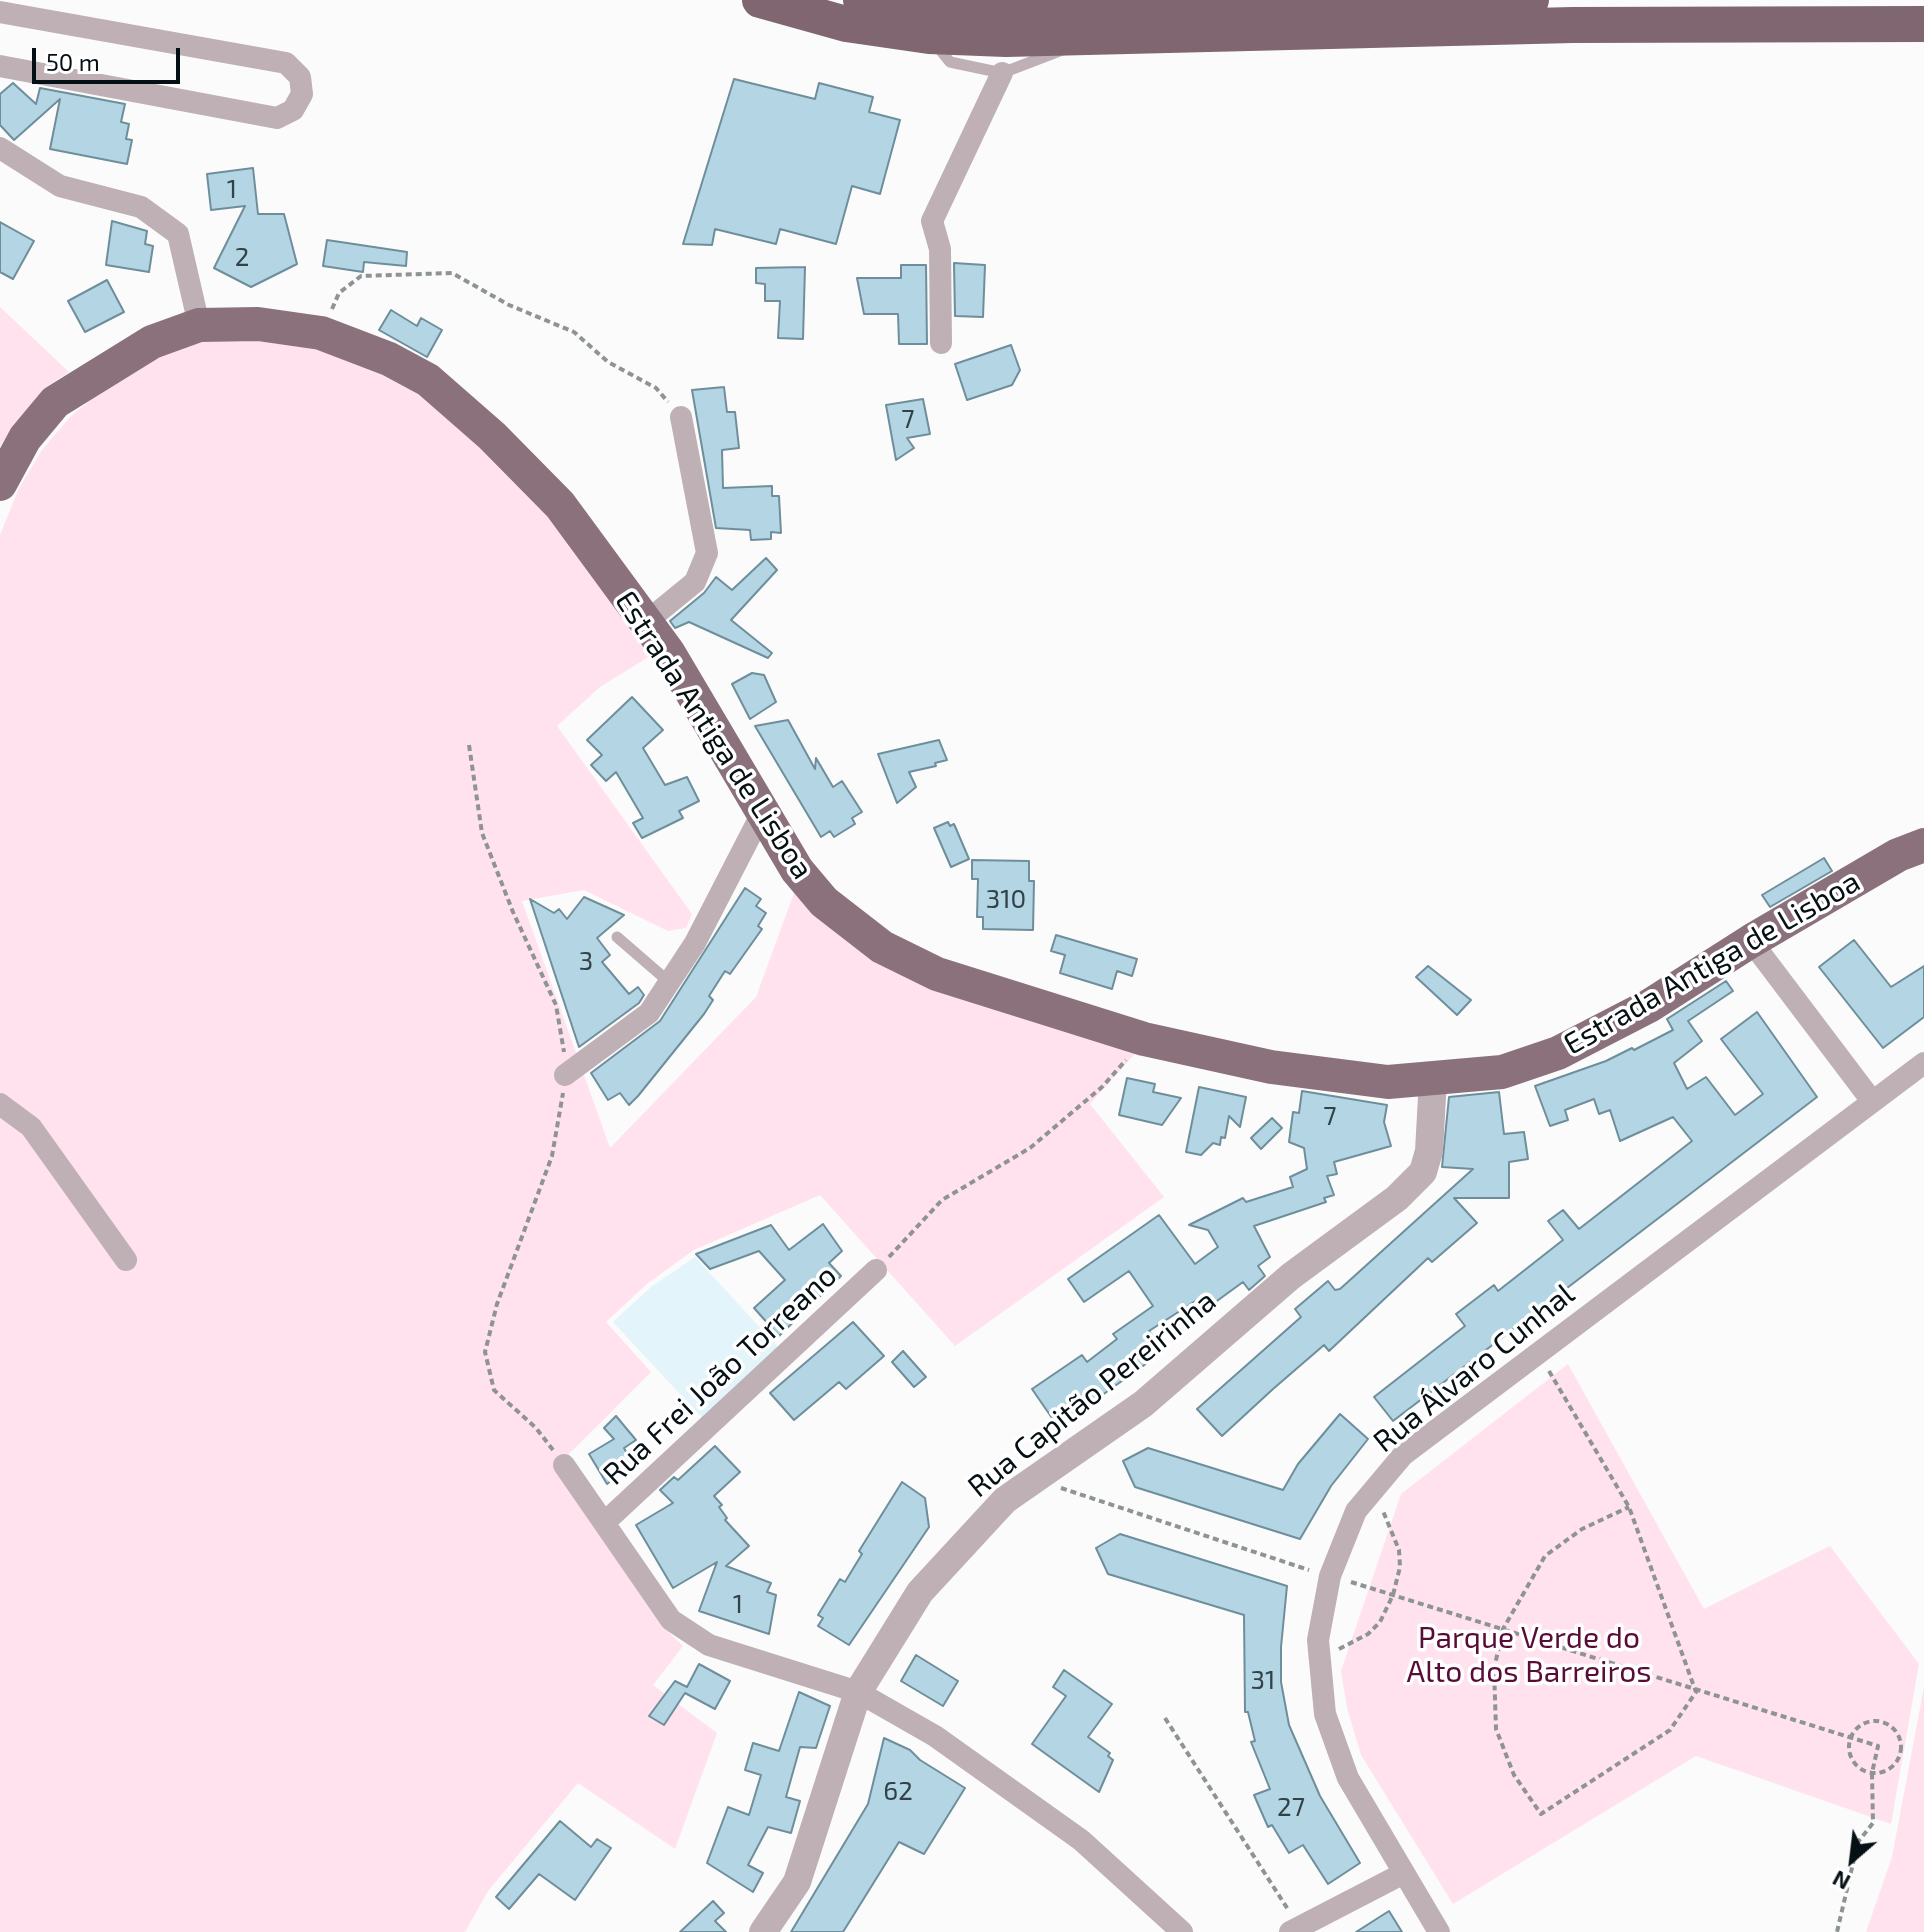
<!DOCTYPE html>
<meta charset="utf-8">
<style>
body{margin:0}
#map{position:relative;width:1924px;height:1932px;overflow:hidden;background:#fbfbfb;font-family:"Exo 2",sans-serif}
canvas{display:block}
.north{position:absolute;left:1812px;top:1820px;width:80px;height:80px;-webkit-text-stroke:6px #fff;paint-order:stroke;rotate:208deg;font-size:22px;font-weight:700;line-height:32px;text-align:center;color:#051015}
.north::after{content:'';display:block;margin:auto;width:28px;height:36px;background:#051015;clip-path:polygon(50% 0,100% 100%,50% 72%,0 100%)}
.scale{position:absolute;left:32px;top:48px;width:148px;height:36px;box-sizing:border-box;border:4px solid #051015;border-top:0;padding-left:10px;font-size:24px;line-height:28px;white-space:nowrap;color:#051015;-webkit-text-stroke:6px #fff;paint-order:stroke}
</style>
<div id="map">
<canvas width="1924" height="1932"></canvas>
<div class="north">N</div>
<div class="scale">50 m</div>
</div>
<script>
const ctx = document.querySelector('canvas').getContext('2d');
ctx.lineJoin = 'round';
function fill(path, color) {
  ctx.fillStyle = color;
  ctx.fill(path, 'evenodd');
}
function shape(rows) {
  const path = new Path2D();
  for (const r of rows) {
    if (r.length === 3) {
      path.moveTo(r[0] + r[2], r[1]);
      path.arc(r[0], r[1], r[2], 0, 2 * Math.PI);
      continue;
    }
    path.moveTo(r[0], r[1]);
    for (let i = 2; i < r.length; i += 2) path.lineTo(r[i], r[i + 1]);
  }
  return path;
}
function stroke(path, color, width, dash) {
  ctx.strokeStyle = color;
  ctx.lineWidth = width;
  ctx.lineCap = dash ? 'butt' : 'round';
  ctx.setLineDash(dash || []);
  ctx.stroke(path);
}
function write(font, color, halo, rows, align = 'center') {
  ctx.font = font + ' "Exo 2",sans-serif';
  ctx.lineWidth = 7;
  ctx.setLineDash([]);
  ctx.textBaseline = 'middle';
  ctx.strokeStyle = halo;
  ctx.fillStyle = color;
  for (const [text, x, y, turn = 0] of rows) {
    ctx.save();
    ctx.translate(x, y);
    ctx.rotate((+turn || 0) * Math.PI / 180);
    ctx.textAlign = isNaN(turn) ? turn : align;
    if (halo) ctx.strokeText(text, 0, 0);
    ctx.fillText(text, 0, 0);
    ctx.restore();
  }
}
fill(shape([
 [695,1257,777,1346,776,1355,705,1421,613,1322,651,1287]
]), '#e3f4fb');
fill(shape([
 [0,307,69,372,43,389,0,446],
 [202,341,257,341,317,349,383,373,419,393,481,448,548,516,650,656,600,687,557,726,692,914,686,928,668,931,584,890,522,901,610,1148,756,997,794,893,813,909,1139,1049,1090,1104,1164,1197,955,1346,820,1195,694,1250,648,1283,606,1322,651,1372,554,1469,664,1628,683,1646,653,1685,717,1733,675,1849,578,1783,488,1891,465,1932,0,1932,0,535,19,488,42,450,70,417,110,384,159,357],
 [1568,1364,1704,1609,1830,1546,1919,1664,1891,1824,1696,1756,1453,1904,1361,1755,1347,1708,1341,1671,1401,1494],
 [1924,1687,1924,1932,1866,1932,1892,1857]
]), '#ffe2ed');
const building = shape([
 [734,79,815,99,819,83,873,97,869,112,900,120,880,194,852,186,836,244,780,229,776,244,715,229,712,245,683,244,734,79],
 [13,83,36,104,40,88,125,104,121,122,129,124,126,139,132,140,127,164,50,149,60,99,14,140,0,125,0,94,13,83],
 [253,168,258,214,284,214,297,264,251,287,214,268,245,206,211,210,207,174,253,168],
 [112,221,147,231,145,244,153,246,149,272,106,265,112,221],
 [0,222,34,241,13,279,0,272,0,222],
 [327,240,407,252,406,266,364,262,363,272,323,266,327,240],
 [954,263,985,265,983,317,955,316,954,263],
 [901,265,926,265,927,344,899,344,898,314,864,314,857,278,901,278,901,265],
 [805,267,803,339,778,338,780,301,765,301,765,284,756,283,756,268,805,267],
 [107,280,124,312,85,332,68,301,107,280],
 [391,310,417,326,421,318,442,330,427,357,379,330,391,310],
 [1011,345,1020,370,1012,385,967,400,955,364,1011,345],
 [724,387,727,412,735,412,739,448,722,450,723,488,772,486,772,496,779,496,781,533,771,532,771,539,751,540,750,530,716,528,692,390,724,387],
 [923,399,930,434,907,438,914,448,896,460,886,405,923,399],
 [766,558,777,570,731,620,772,653,768,658,689,622,675,628,670,621,704,593,716,577,732,590,766,558],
 [752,673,764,675,776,702,750,719,732,684,752,673],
 [632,697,663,730,643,748,665,785,687,777,699,801,679,811,683,818,642,838,633,823,643,818,616,772,606,781,591,765,602,755,587,740,632,697],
 [788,720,815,769,816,758,833,787,842,781,862,812,852,818,855,824,834,837,830,831,821,837,755,726,788,720],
 [939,740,947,760,935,763,936,766,909,772,916,787,897,803,878,754,939,740],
 [948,822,950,826,954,824,969,859,951,867,934,828,948,822],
 [1824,858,1832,871,1770,907,1762,895,1824,858],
 [972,860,1029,861,1029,881,1034,881,1033,930,983,929,983,917,977,917,978,879,972,879,972,860],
 [745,888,761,899,756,906,766,913,758,926,762,929,730,974,725,971,709,996,713,1000,704,1014,638,1096,629,1105,620,1093,608,1100,591,1073,660,1021,745,888],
 [584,897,624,915,597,938,610,955,602,962,629,994,638,987,644,995,639,1003,579,1047,530,899,554,913,559,909,567,919,584,897],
 [1056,935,1137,959,1132,976,1117,971,1112,989,1060,973,1065,955,1051,951,1056,935],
 [1854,940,1891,987,1924,966,1924,1017,1883,1048,1819,967,1854,940],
 [1428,966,1471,1000,1457,1015,1416,977,1428,966],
 [1726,981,1733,991,1688,1021,1702,1041,1674,1063,1687,1089,1706,1077,1735,1115,1763,1094,1721,1039,1757,1012,1817,1097,1393,1421,1374,1397,1465,1326,1456,1314,1494,1285,1498,1291,1563,1240,1548,1221,1563,1210,1579,1229,1692,1141,1673,1117,1620,1141,1610,1110,1599,1114,1594,1099,1565,1110,1568,1120,1550,1126,1535,1086,1606,1061,1632,1048,1634,1050,1673,1030,1667,1019,1726,981],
 [1127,1078,1155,1084,1153,1092,1181,1098,1162,1125,1119,1115,1127,1078],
 [1199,1087,1246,1097,1240,1127,1229,1116,1225,1138,1221,1137,1220,1145,1213,1143,1201,1155,1186,1152,1199,1087],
 [1302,1091,1387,1105,1384,1122,1391,1146,1334,1162,1337,1174,1327,1176,1334,1195,1324,1198,1326,1202,1254,1226,1270,1257,1258,1266,1265,1276,1249,1290,1243,1282,1210,1306,1203,1296,1149,1331,1164,1351,1063,1423,1057,1415,1052,1418,1032,1389,1082,1355,1087,1362,1117,1339,1113,1334,1153,1306,1129,1271,1084,1302,1068,1279,1159,1215,1195,1264,1218,1247,1208,1230,1189,1225,1243,1198,1246,1202,1293,1187,1290,1177,1307,1169,1304,1148,1289,1142,1293,1112,1299,1113,1302,1091],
 [1499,1092,1504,1134,1524,1132,1528,1159,1509,1162,1509,1198,1454,1198,1477,1223,1432,1262,1428,1258,1329,1351,1324,1345,1273,1389,1222,1436,1197,1409,1301,1317,1295,1309,1328,1281,1335,1290,1340,1289,1473,1169,1442,1167,1449,1097,1499,1092],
 [1272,1118,1282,1128,1261,1149,1251,1138,1272,1118],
 [823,1224,842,1251,829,1263,841,1276,779,1336,754,1308,785,1280,759,1251,710,1269,696,1254,771,1225,789,1250,823,1224],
 [853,1322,884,1356,846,1389,839,1382,794,1420,770,1393,853,1322],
 [903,1351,926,1377,914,1387,892,1362,903,1351],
 [1340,1414,1368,1439,1331,1486,1300,1539,1135,1487,1123,1461,1148,1448,1283,1490,1298,1464,1340,1414],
 [616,1416,636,1440,624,1448,633,1464,607,1484,589,1454,614,1439,604,1428,616,1416],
 [715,1446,740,1472,714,1496,722,1505,719,1507,727,1518,725,1520,749,1546,726,1566,771,1583,767,1592,776,1595,769,1634,699,1611,717,1562,673,1588,636,1525,673,1503,660,1490,674,1477,678,1480,715,1446],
 [902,1482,925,1498,929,1527,849,1645,818,1626,823,1618,818,1615,840,1579,845,1582,862,1554,859,1551,902,1482],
 [1120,1534,1287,1586,1281,1647,1281,1682,1289,1725,1320,1796,1360,1863,1328,1884,1303,1845,1289,1853,1272,1825,1268,1827,1254,1795,1270,1789,1251,1742,1255,1741,1248,1712,1245,1712,1244,1615,1108,1574,1096,1548,1120,1534],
 [916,1655,958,1681,943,1706,901,1681,916,1655],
 [699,1664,730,1681,715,1709,685,1693,664,1725,649,1716,675,1681,687,1687,699,1664],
 [1064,1670,1112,1704,1088,1737,1110,1753,1108,1756,1113,1760,1099,1792,1032,1744,1066,1696,1053,1687,1064,1670],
 [799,1692,830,1706,816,1748,800,1747,786,1797,800,1801,791,1833,768,1827,748,1865,763,1873,753,1892,707,1863,728,1807,749,1815,761,1775,745,1770,753,1743,779,1751,799,1692],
 [884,1738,910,1750,920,1760,965,1788,924,1854,899,1842,843,1932,791,1932,868,1804,884,1738],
 [560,1821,591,1847,597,1839,611,1848,575,1900,539,1874,509,1909,496,1897,560,1821],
 [713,1901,724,1913,715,1921,726,1932,680,1932,713,1901],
 [1389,1911,1402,1932,1356,1932,1389,1911]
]);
fill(building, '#b4d6e4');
stroke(building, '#6e8e9b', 2);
stroke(shape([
 [332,309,339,293,361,276,452,273,509,305,574,332,608,362,656,388,668,402],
 [469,745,482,833,513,912,556,1005,564,1052],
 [889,1257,942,1200,1030,1148,1102,1087,1126,1060],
 [1549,1371,1629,1507,1696,1692,1670,1730,1541,1814,1514,1775,1496,1729,1494,1669,1503,1629,1545,1556,1582,1529,1629,1507],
 [553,1450,536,1428,494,1390,485,1352,497,1304,552,1156,563,1093],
 [1061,1488,1309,1570],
 [1351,1582,1878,1746,1872,1773,1873,1823,1858,1842,1837,1932],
 [1339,1649,1368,1634,1380,1622,1393,1595,1400,1567,1399,1550,1383,1511],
 [1165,1718,1289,1911],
 [1875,1747,26]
]), '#8e9395', 4, [6, 4]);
stroke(shape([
 [937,46,950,62,1002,73,1062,50],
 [617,937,669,982]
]), '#beb0b5', 11);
stroke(shape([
 [0,12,286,63,300,77,302,94,293,110,277,118,0,66],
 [0,148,60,186,141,207,178,234,199,325],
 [941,343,940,249,932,221,1002,73],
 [646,622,695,582,707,553,681,417],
 [1751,941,1872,1101],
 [565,1075,649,1013,695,943,762,813],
 [0,1104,31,1127,126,1260],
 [564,1465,671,1620,709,1645,858,1692,935,1736,1081,1840,1182,1932],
 [604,1523,876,1270],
 [1290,1932,1404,1873],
 [1439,1932,1348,1778,1325,1714,1318,1640,1330,1576,1356,1511,1403,1455,1924,1063]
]), '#beb0b5', 22);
stroke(shape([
 [763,1932,797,1882,858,1692,920,1592,1005,1500,1143,1404,1291,1276,1397,1198,1423,1172,1429,1151,1433,1079]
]), '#beb0b5', 28);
stroke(shape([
 [0,484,25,438,55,402,152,342,199,325,258,324,321,333,389,359,428,380,492,436,560,505,668,652,797,870,824,902,882,947,937,974,1144,1039,1271,1067,1388,1082,1502,1072,1558,1053,1649,1006,1751,941,1898,855,1924,845]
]), '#8a717b', 34);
stroke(shape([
 [760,0,846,24,929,36,1006,39,1573,25,1924,24],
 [861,0,932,10,1007,11,1531,0]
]), '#806670', 36);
write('26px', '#314249', null, [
 ["1",232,189],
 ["2",242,257],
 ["7",908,419],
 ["310",1006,899],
 ["3",586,961],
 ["7",1330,1116],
 ["1",738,1604],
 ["31",1263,1680],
 ["62",898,1791],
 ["27",1291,1807]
]);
write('30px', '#051015', '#fff', [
 ["Estrada Antiga de Lisboa",714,735,57],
 ["Estrada Antiga de Lisboa",1712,963,-30],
 ["Rua Álvaro Cunhal",1474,1368,-39],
 ["Rua Frei João Torreano",720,1375,-43],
 ["Rua Capitão Pereirinha",1092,1394,-39]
]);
write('30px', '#590c37', '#fff', [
 ["Parque Verde do",1529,1638],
 ["Alto dos Barreiros",1529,1672]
]);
</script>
